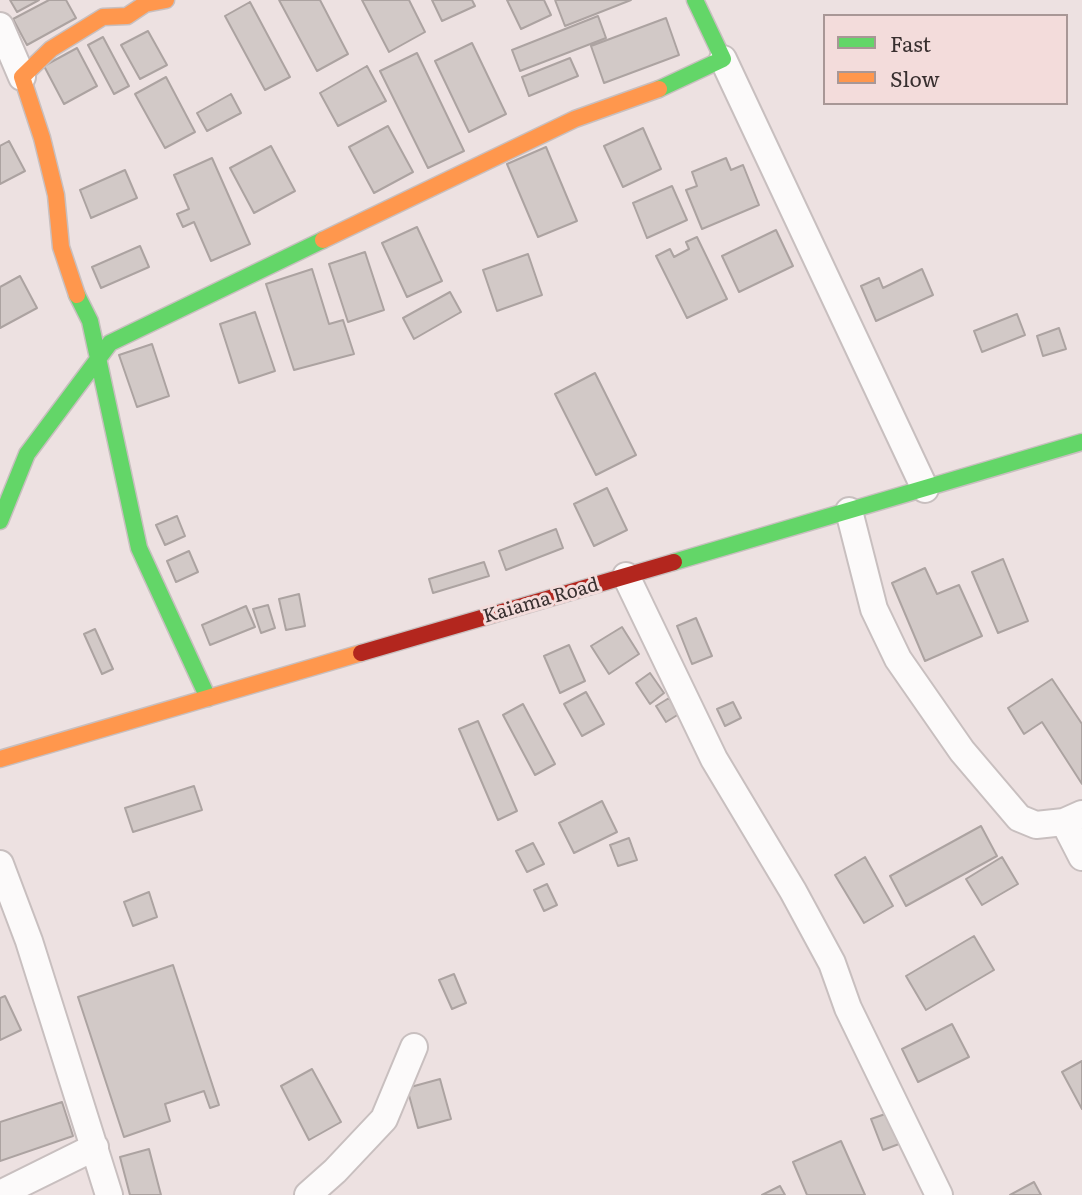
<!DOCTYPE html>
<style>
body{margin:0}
#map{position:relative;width:1082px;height:1195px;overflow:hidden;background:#ede1e1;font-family:Literata,serif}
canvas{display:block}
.legend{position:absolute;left:823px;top:14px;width:245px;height:91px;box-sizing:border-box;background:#f3dcdb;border:2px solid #a89796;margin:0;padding:9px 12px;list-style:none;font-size:21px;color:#382f2f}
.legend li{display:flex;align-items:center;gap:14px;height:35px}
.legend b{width:35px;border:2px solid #a89796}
</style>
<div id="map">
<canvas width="1082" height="1195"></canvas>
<ul class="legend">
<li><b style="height:9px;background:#63d668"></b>Fast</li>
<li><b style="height:9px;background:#ff974d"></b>Slow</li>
</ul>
</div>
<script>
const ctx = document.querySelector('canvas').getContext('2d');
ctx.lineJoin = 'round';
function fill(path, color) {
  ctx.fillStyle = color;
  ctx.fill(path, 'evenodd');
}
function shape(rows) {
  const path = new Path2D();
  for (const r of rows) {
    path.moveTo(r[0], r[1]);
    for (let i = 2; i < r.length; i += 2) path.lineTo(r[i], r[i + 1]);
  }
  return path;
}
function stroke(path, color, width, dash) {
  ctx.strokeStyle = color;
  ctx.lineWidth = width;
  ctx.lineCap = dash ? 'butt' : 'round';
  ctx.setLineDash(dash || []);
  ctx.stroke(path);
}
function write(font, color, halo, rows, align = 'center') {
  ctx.font = font + ' Literata,serif';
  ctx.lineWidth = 6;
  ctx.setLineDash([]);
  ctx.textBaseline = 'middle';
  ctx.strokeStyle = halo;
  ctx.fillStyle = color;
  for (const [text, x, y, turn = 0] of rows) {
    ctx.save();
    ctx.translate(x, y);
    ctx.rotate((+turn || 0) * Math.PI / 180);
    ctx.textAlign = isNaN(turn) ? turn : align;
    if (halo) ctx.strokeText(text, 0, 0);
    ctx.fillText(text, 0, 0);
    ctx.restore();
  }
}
const building = shape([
 [10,0,39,0,17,12,10,0],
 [49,0,66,0,76,18,27,45,13,19,49,0],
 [279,0,320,0,348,54,317,71,279,0],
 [362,0,409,0,425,32,389,52,362,0],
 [432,0,472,0,475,6,442,21,432,0],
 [507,0,544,0,551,15,521,29,507,0],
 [555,0,631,0,565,26,555,0],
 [250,2,290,77,265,90,225,16,250,2],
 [598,16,606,38,520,71,512,50,598,16],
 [666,18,679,55,604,83,591,46,666,18],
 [148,31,167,65,140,79,121,45,148,31],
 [103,37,129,86,114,94,88,45,103,37],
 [472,43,506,114,469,132,435,61,472,43],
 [77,48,97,86,64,104,44,66,77,48],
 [417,53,464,151,428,168,380,71,417,53],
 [570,58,578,76,529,96,522,77,570,58],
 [367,66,386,101,338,126,320,93,367,66],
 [166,77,195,132,165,148,135,94,166,77],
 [231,94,241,113,207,131,197,113,231,94],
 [388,126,413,172,374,193,349,147,388,126],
 [643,128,661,169,623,187,604,146,643,128],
 [9,141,25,171,0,184,0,146,9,141],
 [271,146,295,191,254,213,230,168,271,146],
 [546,147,577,221,538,237,507,164,546,147],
 [212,158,250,244,211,261,194,222,183,227,177,214,189,209,174,175,212,158],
 [726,158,731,170,743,165,759,205,702,229,686,190,697,186,692,172,726,158],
 [125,170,137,198,91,218,80,190,125,170],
 [672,186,687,220,647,238,633,203,672,186],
 [417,227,442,281,407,297,382,243,417,227],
 [776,230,793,266,739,292,722,256,776,230],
 [697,237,727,299,687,318,656,256,670,249,674,257,689,249,686,242,697,237],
 [140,246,149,267,101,288,92,267,140,246],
 [365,252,384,310,348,322,329,264,365,252],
 [528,254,542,295,497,311,483,270,528,254],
 [312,269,329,324,343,320,354,354,294,370,266,284,312,269],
 [922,269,933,295,876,321,861,286,879,278,883,288,922,269],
 [20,276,37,308,0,328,0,287,20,276],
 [450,292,461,312,414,339,403,318,450,292],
 [255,312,275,371,239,383,220,324,255,312],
 [1017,314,1025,335,982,352,974,331,1017,314],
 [1059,328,1066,349,1043,356,1037,336,1059,328],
 [152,344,169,396,137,407,119,355,152,344],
 [595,373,636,455,596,475,555,394,595,373],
 [607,488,627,530,594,546,574,504,607,488],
 [177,516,185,536,165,545,156,525,177,516],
 [556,529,563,548,506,570,499,551,556,529],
 [189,551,198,572,176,582,167,561,189,551],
 [1003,559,1028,621,998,633,972,572,1003,559],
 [484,562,489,576,433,593,429,579,484,562],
 [925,568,937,594,959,585,982,636,925,661,892,583,925,568],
 [299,594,305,626,286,630,279,599,299,594],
 [268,605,275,628,261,633,253,609,268,605],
 [246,606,255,627,210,645,202,625,246,606],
 [696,618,712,656,692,664,677,626,696,618],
 [622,627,639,654,609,674,591,646,622,627],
 [95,629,113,669,102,674,84,634,95,629],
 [569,645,585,681,560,693,544,656,569,645],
 [650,673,664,693,650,704,636,683,650,673],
 [1052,679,1082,724,1082,784,1042,722,1024,734,1008,708,1052,679],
 [586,692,604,724,582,736,564,704,586,692],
 [669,698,679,714,666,722,656,706,669,698],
 [733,702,741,718,725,726,717,709,733,702],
 [523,704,555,764,535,775,503,715,523,704],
 [478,721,517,811,498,820,459,729,478,721],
 [194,786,202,810,133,832,125,808,194,786],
 [602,801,617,832,574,853,559,823,602,801],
 [981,826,997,856,906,906,890,876,981,826],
 [629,838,637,860,618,866,610,845,629,838],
 [533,843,544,864,527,872,516,851,533,843],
 [865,857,893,906,864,923,835,875,865,857],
 [1002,857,1018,884,982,905,966,879,1002,857],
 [547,884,557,905,544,911,534,890,547,884],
 [149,892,157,917,133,926,124,902,149,892],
 [974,936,994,970,926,1010,906,976,974,936],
 [173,965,219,1105,210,1108,204,1091,165,1104,170,1121,124,1137,78,997,173,965],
 [454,974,466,1003,452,1009,439,980,454,974],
 [5,996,21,1030,0,1040,0,998,5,996],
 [952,1024,969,1057,918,1082,902,1049,952,1024],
 [1082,1061,1082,1109,1062,1072,1082,1061],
 [312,1069,341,1122,309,1140,281,1086,312,1069],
 [440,1079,451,1119,418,1128,407,1088,440,1079],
 [62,1102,73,1136,0,1161,0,1122,62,1102],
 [888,1113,899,1144,883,1150,871,1119,888,1113],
 [841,1141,865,1195,807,1195,793,1162,841,1141],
 [149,1149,161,1195,130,1195,120,1157,149,1149],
 [1034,1182,1041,1195,1010,1195,1034,1182],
 [780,1186,785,1195,762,1195,780,1186]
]);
fill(building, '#d2c9c7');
stroke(building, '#aca3a1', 2);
const street = shape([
 [0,26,22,77],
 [723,59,925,489],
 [849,511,874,609,898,659,962,751,1019,818,1036,825,1064,822,1082,814],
 [626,576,714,759,793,891,832,963,848,1008,939,1195],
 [1064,822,1082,857],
 [0,864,29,941,109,1195],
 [0,1194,95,1147],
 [308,1195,335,1171,384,1119,414,1047]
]);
const fast = shape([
 [659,89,723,59,695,0],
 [77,295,90,321,139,548,208,698],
 [0,521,27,454,110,343,323,240],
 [674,562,1082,442]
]);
const slow = shape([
 [323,240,575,119,659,89],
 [77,295,61,247,56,195,42,138,22,77,51,49,103,17,127,16,145,4,166,0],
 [0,759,361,653]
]);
const jam = shape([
 [361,653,674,562]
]);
stroke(street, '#c8bfbf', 30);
stroke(fast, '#c8bfbf', 19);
stroke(slow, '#c8bfbf', 19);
stroke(jam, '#c8bfbf', 19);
stroke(street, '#fcfafa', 26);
stroke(fast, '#63d668', 16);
stroke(slow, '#ff974d', 16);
stroke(jam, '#b3261e', 16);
write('19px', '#382f2f', '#f3dcdb', [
 ["Kaiama Road",541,601,-16]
]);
</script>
